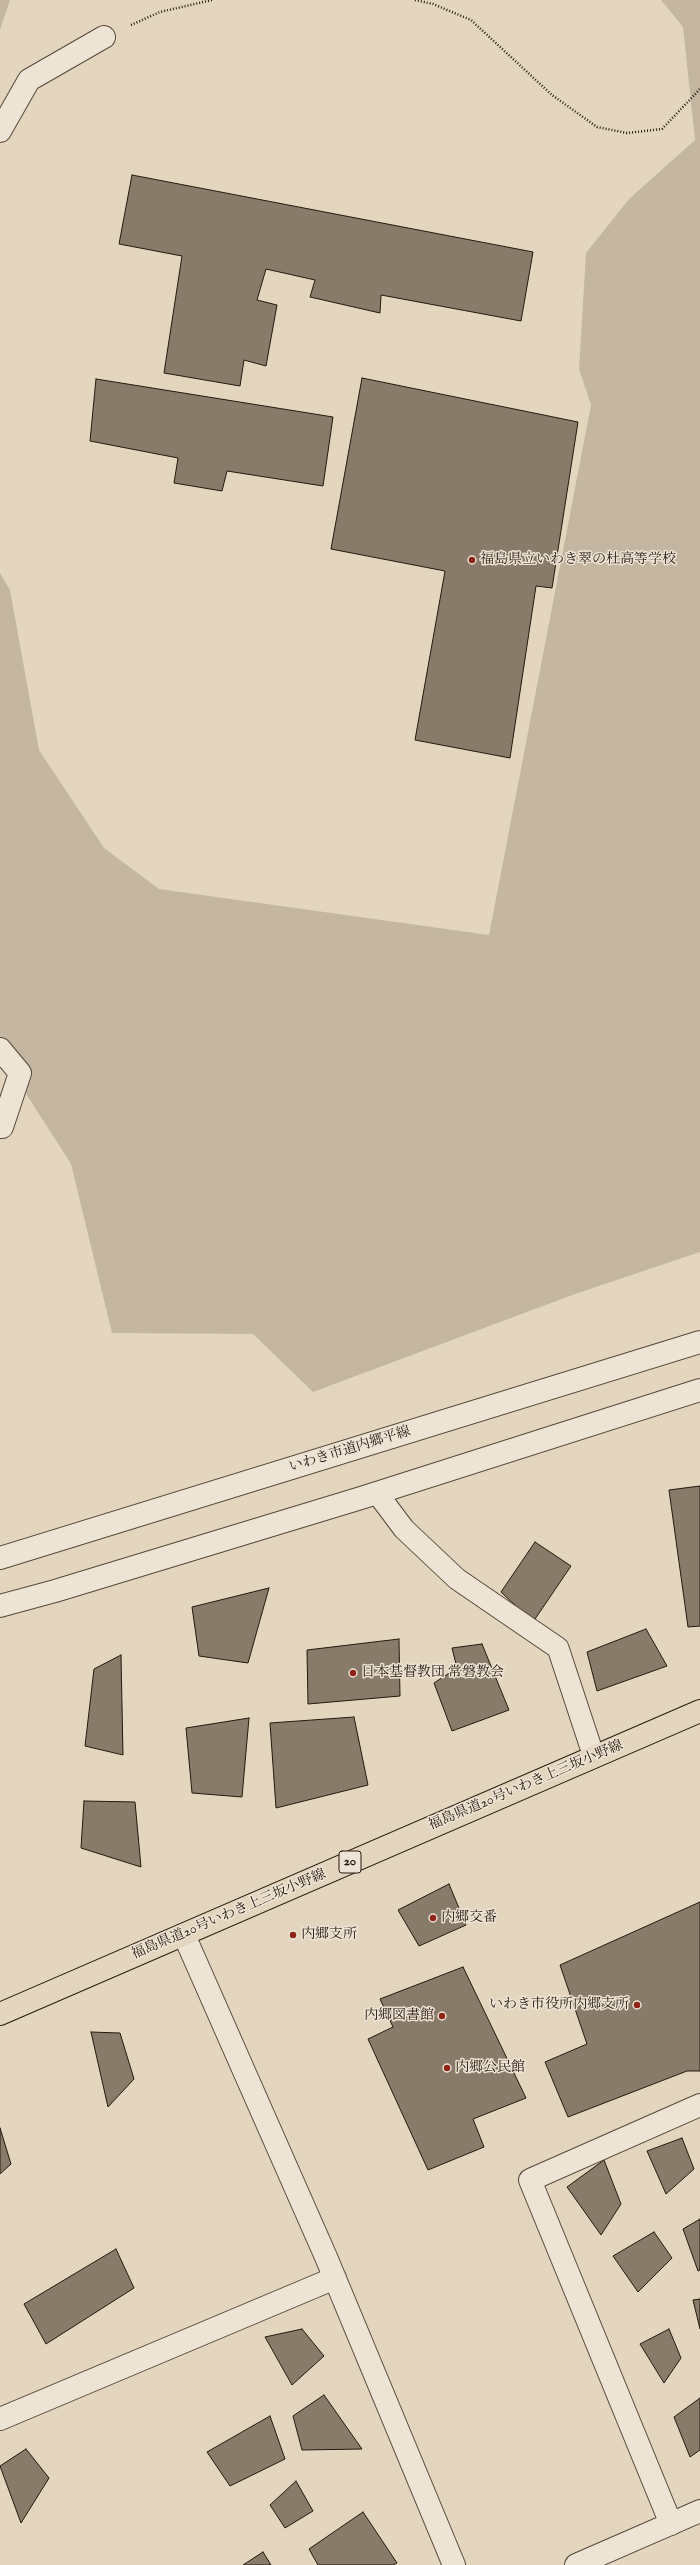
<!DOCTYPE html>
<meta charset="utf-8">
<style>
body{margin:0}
canvas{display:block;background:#e4d6be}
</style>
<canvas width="700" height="2565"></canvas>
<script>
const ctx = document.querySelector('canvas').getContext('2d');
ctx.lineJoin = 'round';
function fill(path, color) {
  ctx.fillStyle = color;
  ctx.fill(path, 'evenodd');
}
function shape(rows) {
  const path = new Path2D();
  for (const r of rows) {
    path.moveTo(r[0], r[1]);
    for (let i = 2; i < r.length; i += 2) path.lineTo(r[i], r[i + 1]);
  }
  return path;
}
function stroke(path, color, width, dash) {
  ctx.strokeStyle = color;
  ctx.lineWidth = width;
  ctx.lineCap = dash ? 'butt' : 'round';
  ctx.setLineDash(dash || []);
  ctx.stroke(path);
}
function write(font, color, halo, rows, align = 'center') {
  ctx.font = font + ' "IM FELL English","Noto Serif JP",serif';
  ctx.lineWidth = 3;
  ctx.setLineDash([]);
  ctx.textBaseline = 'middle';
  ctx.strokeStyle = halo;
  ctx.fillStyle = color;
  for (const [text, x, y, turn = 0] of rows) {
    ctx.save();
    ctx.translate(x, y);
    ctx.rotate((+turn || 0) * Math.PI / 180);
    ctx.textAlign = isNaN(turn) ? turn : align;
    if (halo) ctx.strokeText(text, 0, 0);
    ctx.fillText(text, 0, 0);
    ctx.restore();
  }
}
fill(shape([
 [0,0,10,0,0,30],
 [661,0,700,0,700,1252,575,1294,313,1392,253,1334,112,1333,71,1164,0,1053,0,573,10,590,39,750,104,848,159,889,489,935,591,405,579,369,586,253,629,199,695,140,683,27]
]), '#c4b6a0');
const building = shape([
 [132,175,533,252,521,321,381,295,380,313,310,297,315,280,266,269,257,300,277,305,266,366,244,360,240,386,164,373,182,256,119,244,132,175],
 [362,378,578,422,552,588,536,586,510,758,415,740,445,571,331,549,362,378],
 [96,379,333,417,323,486,227,471,222,491,174,483,178,458,90,441,96,379],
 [700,1486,700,1626,688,1627,669,1490,700,1486],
 [535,1542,571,1566,533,1622,501,1592,535,1542],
 [269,1588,248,1663,199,1656,192,1607,269,1588],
 [646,1629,667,1666,597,1691,587,1652,646,1629],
 [399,1639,400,1696,308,1704,307,1650,399,1639],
 [482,1644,509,1710,452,1731,434,1683,457,1668,452,1648,482,1644],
 [121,1655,123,1755,85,1746,94,1669,121,1655],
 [354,1717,368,1785,276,1808,270,1723,354,1717],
 [249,1718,242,1797,192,1793,186,1728,249,1718],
 [84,1801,135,1802,141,1867,81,1848,84,1801],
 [449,1884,466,1925,419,1946,398,1910,449,1884],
 [700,1902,700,2071,687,2071,568,2117,545,2062,587,2044,560,1965,700,1902],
 [463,1967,526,2098,473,2119,484,2147,428,2170,368,2039,393,2027,380,1999,463,1967],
 [91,2032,120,2033,134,2079,108,2107,91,2032],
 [0,2128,11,2164,0,2174,0,2128],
 [682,2138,694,2169,666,2194,647,2151,682,2138],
 [604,2160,621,2204,601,2235,567,2187,604,2160],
 [700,2219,700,2270,698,2271,683,2229,700,2219],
 [654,2232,672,2258,638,2292,613,2256,654,2232],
 [116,2249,134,2288,46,2344,24,2304,116,2249],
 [700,2299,700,2329,693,2300,700,2299],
 [302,2329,324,2356,292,2385,265,2337,302,2329],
 [669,2329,681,2358,664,2383,640,2344,669,2329],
 [324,2395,362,2449,302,2450,293,2416,324,2395],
 [700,2398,700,2450,690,2457,674,2417,700,2398],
 [270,2416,285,2459,230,2486,207,2452,270,2416],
 [26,2449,49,2478,21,2523,0,2466,26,2449],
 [296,2481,313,2511,285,2528,270,2505,296,2481],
 [363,2512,397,2563,393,2565,318,2565,309,2549,363,2512],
 [263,2552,271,2565,243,2565,263,2552]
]);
fill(building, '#897b69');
stroke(building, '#27180d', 1);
const service = shape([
 [377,1493,404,1529,457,1579,558,1648,594,1757]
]);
const minor = shape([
 [0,131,29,80,104,37],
 [0,1049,20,1073,2,1127,0,1127],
 [184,1935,326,2257,454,2565],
 [0,2419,335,2278],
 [671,2524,530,2180,700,2105]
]);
const tertiary = shape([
 [0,1558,700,1342],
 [0,1606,55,1591,361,1498,700,1390],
 [576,2565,700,2511]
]);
const primary = shape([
 [0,2014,700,1711]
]);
stroke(service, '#564839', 23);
stroke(minor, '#564839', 24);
stroke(tertiary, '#564839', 24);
stroke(primary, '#27180d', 24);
stroke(shape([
 [415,0,433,4,471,20,552,95,597,127,627,133,662,129,700,89],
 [131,25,160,12,212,0]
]), '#27180d', 2.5, [1, 2]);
stroke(service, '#ede4d5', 21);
stroke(minor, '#ede4d5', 22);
stroke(tertiary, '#ede4d5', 22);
stroke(primary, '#e4d6be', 22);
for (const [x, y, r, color] of [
 [472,560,4,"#8f2418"],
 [353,1673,4,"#8f2418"],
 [433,1918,4,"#8f2418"],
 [293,1935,4,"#8f2418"],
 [637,2005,4,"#8f2418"],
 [442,2016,4,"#8f2418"],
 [447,2068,4,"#8f2418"]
]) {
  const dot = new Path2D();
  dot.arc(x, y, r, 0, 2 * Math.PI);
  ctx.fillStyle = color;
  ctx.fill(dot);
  stroke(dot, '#ede4d5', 1.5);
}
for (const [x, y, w] of [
 [350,1862,22]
]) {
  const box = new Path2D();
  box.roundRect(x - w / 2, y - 11, w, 22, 3);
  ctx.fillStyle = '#ede4d5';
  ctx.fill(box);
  stroke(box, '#27180d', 1);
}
write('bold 13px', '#27180d', null, [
 ["20",350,1862]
]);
write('14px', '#27180d', '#ede4d5', [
 ["福島県立いわき翠の杜高等学校",480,560],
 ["日本基督教団 常磐教会",361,1673],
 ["内郷交番",441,1918],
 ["内郷支所",301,1935],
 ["いわき市役所内郷支所",629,2005,"right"],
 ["内郷図書館",434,2016,"right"],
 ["内郷公民館",455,2068]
], 'left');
write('14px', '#27180d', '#ede4d5', [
 ["いわき市道内郷平線",350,1450,-17],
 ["福島県道20号いわき上三坂小野線",526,1786,-23],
 ["福島県道20号いわき上三坂小野線",229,1915,-23]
]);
</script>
